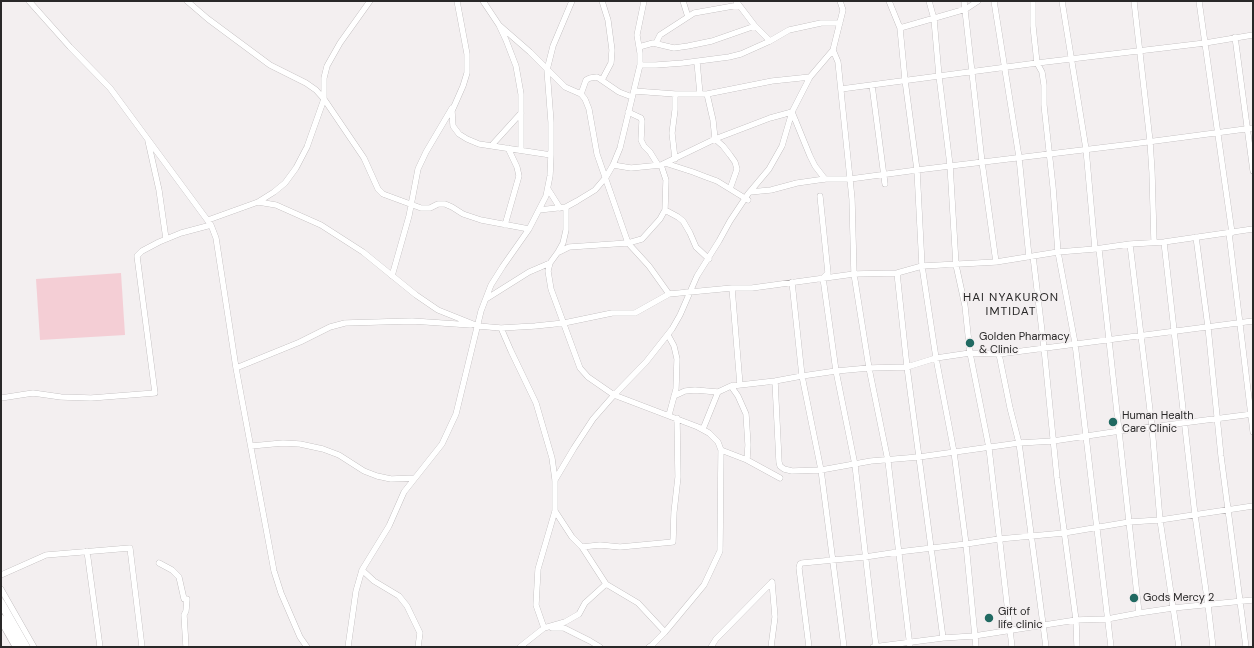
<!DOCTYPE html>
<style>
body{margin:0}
#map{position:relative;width:1254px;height:648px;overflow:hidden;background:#f3eff0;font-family:"DM Sans",sans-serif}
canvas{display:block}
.frame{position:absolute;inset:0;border:2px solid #292828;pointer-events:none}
</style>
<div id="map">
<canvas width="1254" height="648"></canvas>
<div class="frame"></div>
</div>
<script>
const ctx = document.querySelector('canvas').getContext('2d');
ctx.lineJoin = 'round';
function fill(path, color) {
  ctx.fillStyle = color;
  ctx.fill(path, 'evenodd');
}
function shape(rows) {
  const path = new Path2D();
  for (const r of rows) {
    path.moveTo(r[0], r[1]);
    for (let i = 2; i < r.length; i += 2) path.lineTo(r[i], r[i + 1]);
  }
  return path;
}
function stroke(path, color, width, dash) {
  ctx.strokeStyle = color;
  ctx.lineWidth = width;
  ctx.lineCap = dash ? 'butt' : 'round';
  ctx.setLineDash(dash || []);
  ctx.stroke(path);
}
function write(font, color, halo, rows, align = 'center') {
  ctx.font = font + ' "DM Sans",sans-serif';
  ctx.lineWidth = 3;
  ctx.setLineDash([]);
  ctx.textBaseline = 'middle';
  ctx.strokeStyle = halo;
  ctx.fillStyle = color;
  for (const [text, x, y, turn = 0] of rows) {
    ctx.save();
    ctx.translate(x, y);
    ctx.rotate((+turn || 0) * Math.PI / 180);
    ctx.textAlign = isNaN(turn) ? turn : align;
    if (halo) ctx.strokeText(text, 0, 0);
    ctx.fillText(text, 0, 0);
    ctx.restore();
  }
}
fill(shape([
 [121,273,125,335,40,340,36,279]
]), '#f4ced5');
const minor = shape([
 [29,1,70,47,110,88,211,225,216,238,236,368,274,571,281,593,300,637,307,647],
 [187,1,208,19,270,65,306,83,316,90,324,99,364,158,378,189,383,194,421,208,430,208,438,204,445,204,452,207,463,214,481,220,529,229],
 [457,1,467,54,467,73,463,86,452,111,453,126,459,134,467,139,479,144,551,155],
 [483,1,499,25,506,40,516,66,521,94,521,150],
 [683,1,688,17],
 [889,1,900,28,966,9,978,1],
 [929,1,934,19,939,76,950,165,956,265,965,306,970,353,989,448,1012,647],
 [964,1,982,162,996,262],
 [994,1,1019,157,1029,257],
 [1033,1,1033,26,1037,63,1042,72,1044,85,1044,105,1053,187,1058,252,1075,343,1111,647],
 [1062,1,1086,149,1095,249],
 [1134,1,1150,141,1152,172,1154,242],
 [1199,1,1232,233],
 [499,25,530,52,565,87,581,94,585,99,589,109,597,154,628,243,649,266,669,294],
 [900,28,905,80,917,170,922,266,936,358,954,452,966,544,976,647],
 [1235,37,1253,171],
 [770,41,789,30,821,23,840,23],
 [656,43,660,35,694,13,739,5],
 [639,47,653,43,674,48,688,46,712,41,755,26],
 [833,50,838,62,850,179,852,199,854,274,869,368,888,461,910,647],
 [697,62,700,94],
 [640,65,656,65,683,63,729,57,741,54,770,41,755,26,736,1],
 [602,80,611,63,612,50,608,20,602,1],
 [872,85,885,184],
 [841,89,1037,63,1205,43,1253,35],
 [634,91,675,94,707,94,772,81,810,77],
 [581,94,586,80,590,78,597,77,619,92,632,97],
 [675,94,675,110,672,133,675,159],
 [707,94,713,120,715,139,723,146,730,155,735,162,737,169,730,189],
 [628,112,641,118,642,121,641,140,644,146,650,152,658,165],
 [148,141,159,190,166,239],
 [492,145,521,113],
 [665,163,693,172,706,177,717,181,748,200],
 [613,165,631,168,661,165,715,139,770,118,792,112,810,156,815,166,825,179],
 [548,189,560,208],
 [750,192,771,190,797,183,825,179,850,179,917,170,1132,144,1253,128],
 [820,196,828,273,823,278,836,371,855,465,876,647],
 [258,202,274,192,285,183,296,168,307,147,324,99,324,78,327,66,340,43,370,1],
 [539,210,566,207,577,201,595,190,606,177,613,165,620,148,640,65,640,53,637,35,644,1],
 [665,210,678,217,683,221,690,233,696,247,709,259],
 [208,220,258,202,276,205,321,225,363,252,416,295,438,310,478,326,501,328,535,326,564,323,612,313,635,313,669,294,732,288,752,288,854,274,897,273,922,266,996,262,1058,252,1095,249,1130,244,1164,242,1253,229],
 [505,225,519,176,517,167,508,148],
 [1229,233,1253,432],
 [1196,237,1208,327,1221,456,1246,647],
 [1164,242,1195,515,1208,605,1213,647],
 [1130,244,1152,427,1160,520,1179,647],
 [1099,249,1139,613],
 [559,252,569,247,628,243,642,239,660,219,665,210,666,180,661,165],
 [1033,256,1044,348,1057,478,1076,620,1077,647],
 [897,273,907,367,943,638],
 [392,276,409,216,418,169,426,152,452,108],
 [792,282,802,376,821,470,844,647],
 [732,288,740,385],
 [486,299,529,272,550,263],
 [501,328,511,351,536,403,552,458,555,480,555,511,538,569,536,605,544,628,520,647],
 [668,335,674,346,677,359,676,389,669,415],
 [999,354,1010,408,1019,443,1046,647],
 [236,368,300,342,330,327,345,323,412,321,471,325],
 [775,381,779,462,780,466,784,469,792,471,821,470,871,461,919,457,1019,443,1053,441,1120,431,1253,414],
 [731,386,738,396,746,414,748,445,747,460],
 [674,396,685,391,695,390,718,392],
 [1,398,33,393,61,397,91,398,155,393,137,256,142,251,159,242,181,233,211,225],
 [703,429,718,392,731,386,775,381,802,376,836,371,869,368,907,367,936,358,970,353,999,354,1253,321],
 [251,446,283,443,300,444,323,449,339,455,364,471,377,476,391,479,415,478],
 [721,450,747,460,780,478],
 [555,480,574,448,593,419,614,395,646,362,672,329,680,315,697,276,719,241,730,221,748,194,769,169,782,146,792,112,810,77,833,50,843,10,840,1],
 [555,511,572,537,582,547,606,584],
 [582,547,600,545,620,547,673,542,674,512,678,477,677,418],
 [87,551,100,647],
 [159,563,172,570,179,577,184,599,187,599,186,611,184,615,186,647],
 [362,570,374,581,399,596,407,606,420,633,418,647],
 [1,575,46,555,130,548,142,647],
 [1,589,34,647],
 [544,628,565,622,579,614,585,603,606,584,638,603,665,632,704,585,720,551,721,450,718,442,709,433,698,427,614,395,588,377,580,368,551,289,548,271,550,263,558,252,563,243,566,230,566,207],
 [552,628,564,628,590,641,600,647],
 [348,647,356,591,362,570,389,526,404,492,442,444,456,414,481,311,491,285,503,266,529,229,546,196,550,176,551,155,551,122,547,70,553,46,572,1],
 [649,647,652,645,665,632],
 [711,647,716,639,772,582],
 [771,647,775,617,772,582],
 [809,647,799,568,800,564,802,563,865,557,898,552,966,544,999,539,1064,533,1129,522,1160,520,1253,506],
 [873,647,943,638,974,636,1076,620,1107,619,1139,613,1173,608,1253,600]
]);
const secondary = shape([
 [1,603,26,647],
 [1,619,17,647]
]);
stroke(minor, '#b0acad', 6);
stroke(secondary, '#b0acad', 9);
stroke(minor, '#fff', 5.5);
stroke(secondary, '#fff', 8);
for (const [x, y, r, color] of [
 [970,343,5,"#216a62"],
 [1113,422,5,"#216a62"],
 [1134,598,5,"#216a62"],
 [989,618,5,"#216a62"]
]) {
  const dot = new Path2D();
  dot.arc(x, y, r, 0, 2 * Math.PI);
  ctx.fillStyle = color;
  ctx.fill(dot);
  stroke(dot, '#f3eff0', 1.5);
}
write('11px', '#292828', '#f3eff0', [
 ["Golden Pharmacy",979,337],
 ["& Clinic",979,350],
 ["Human Health",1122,416],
 ["Care Clinic",1122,429],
 ["Gods Mercy 2",1143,598],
 ["Gift of",998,612],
 ["life clinic",998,625]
], 'left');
ctx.letterSpacing = '1px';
write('12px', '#292828', '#f3eff0', [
 ["HAI NYAKURON",1011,298],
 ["IMTIDAT",1011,312]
]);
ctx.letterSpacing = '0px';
</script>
